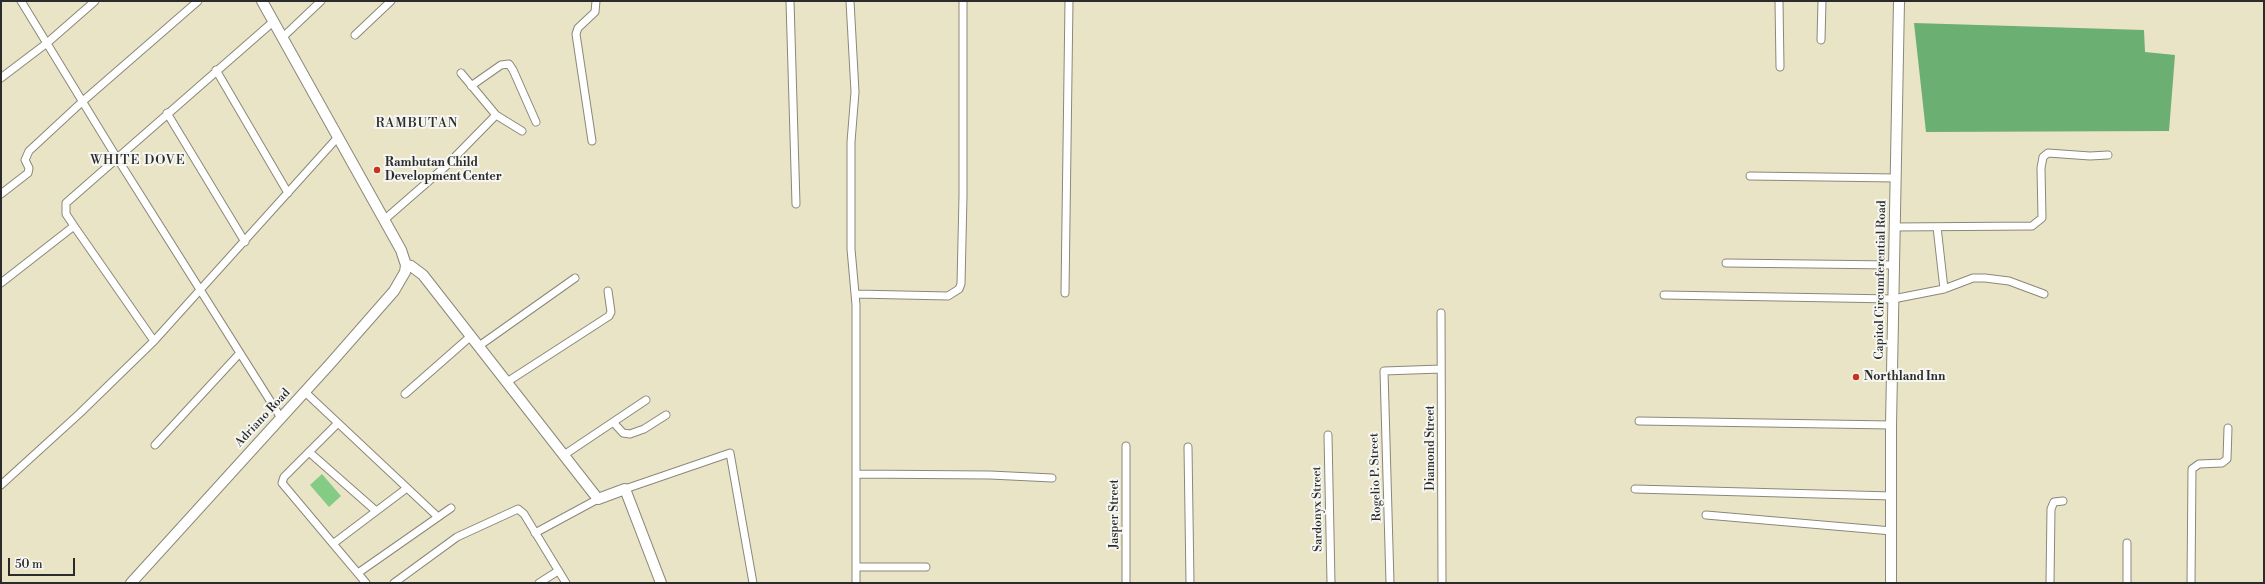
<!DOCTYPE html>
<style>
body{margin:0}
#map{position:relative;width:2265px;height:584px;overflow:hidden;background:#eae4c7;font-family:"Libre Bodoni",serif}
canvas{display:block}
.frame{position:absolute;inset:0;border:2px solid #2b2b2b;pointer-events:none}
.scale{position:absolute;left:8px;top:558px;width:67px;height:18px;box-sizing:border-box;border:2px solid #2b2b2b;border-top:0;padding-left:5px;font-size:12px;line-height:14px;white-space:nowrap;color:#2b2b2b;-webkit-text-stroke:3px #f6f6f2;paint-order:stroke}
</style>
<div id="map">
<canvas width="2265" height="584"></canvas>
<div class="frame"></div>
<div class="scale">50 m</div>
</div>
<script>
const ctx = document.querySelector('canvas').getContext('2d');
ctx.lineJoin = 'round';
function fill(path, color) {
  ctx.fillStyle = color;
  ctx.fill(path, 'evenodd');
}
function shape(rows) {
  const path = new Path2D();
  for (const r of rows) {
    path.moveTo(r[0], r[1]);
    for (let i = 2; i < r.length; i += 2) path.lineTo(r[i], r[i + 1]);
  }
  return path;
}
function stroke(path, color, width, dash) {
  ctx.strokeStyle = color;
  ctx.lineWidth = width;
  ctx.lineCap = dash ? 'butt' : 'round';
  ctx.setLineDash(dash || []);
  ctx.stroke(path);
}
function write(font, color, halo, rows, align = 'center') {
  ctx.font = font + ' "Libre Bodoni",serif';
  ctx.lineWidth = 4;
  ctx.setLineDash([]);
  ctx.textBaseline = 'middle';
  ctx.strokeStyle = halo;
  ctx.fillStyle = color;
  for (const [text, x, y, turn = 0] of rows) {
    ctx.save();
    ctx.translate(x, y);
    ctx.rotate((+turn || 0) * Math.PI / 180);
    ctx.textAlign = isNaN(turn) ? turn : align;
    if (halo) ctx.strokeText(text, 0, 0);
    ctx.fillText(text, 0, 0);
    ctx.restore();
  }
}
fill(shape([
 [322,474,341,496,329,507,310,485]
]), '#84cb86');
fill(shape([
 [1914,23,2144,30,2145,52,2175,55,2169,131,1926,132]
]), '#6baf73');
const street = shape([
 [21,1,117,158,281,418],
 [790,1,796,204],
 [850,1,855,92,851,142,851,249,856,305,856,583],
 [1779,1,1780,67],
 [355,35,391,1],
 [283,37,321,1],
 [1821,40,1822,1],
 [216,70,288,193],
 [461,73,496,115,522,131],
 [1,78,47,43,95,1],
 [471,86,501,65,509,64,513,70,536,122],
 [167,113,245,242],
 [592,141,576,34,578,28,595,12,596,1],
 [1750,176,1896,178],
 [1,194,28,173,29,168,25,160,29,151,83,101,198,1],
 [384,220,446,166,496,115],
 [1895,227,2032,226,2042,218,2041,168,2043,157,2048,153,2090,156,2108,155],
 [1937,227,1944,289,1973,278,1985,278,2009,281,2044,294],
 [1726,263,1894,265],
 [1,283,74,226],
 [1065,293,1069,1],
 [856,294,948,296,959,289,961,284,963,196,963,1],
 [1664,295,1893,299,1944,289],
 [1441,313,1442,583],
 [154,341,74,226,66,214,66,203,274,21],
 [479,346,575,278],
 [507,382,609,316,611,312,608,291],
 [305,392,438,517],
 [405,394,471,336],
 [1639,421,1891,425],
 [613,422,623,433,630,434,644,429,666,415],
 [338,423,284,477,282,483,366,583],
 [1328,435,1331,583],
 [155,445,239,354],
 [1126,446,1126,583],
 [1188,447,1190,583],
 [309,452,376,511],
 [564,455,646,400],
 [856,474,990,475,1052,478],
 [1,485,79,414,154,341,338,137],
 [625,489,730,453,753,583],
 [1635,489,1892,496],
 [1706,515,1892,531],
 [535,533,598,499],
 [334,543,407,488],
 [2127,543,2127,583],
 [856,567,926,567],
 [358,573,451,508],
 [394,583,457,537,518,509,524,514,566,583],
 [539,583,558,571],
 [1390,583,1384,371,1441,369],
 [2050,583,2051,509,2054,502,2063,501],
 [2191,583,2192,469,2199,464,2222,463,2227,459,2228,428]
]);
const secondary = shape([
 [406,265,411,266,423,275,598,499,625,489,661,583],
 [131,583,330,364,394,291,405,272,406,265,401,250,262,1],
 [1891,583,1891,425,1899,1]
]);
stroke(street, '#8a8879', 9);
stroke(secondary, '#8a8879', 12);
stroke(street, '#fff', 7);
stroke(secondary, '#fff', 10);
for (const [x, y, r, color] of [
 [377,170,4,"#c8321e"],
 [1856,377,4,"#c8321e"]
]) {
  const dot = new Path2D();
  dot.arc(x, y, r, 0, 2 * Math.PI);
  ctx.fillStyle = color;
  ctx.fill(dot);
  stroke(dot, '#f6f6f2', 1.5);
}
write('bold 12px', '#2b2b2b', '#f6f6f2', [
 ["Rambutan Child",385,163],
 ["Development Center",385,177],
 ["Northland Inn",1864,377]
], 'left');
write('12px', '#2b2b2b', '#f6f6f2', [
 ["Capitol Circumferential Road",1881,280,-89],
 ["Adriano Road",263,418,-47],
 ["Diamond Street",1431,448,-90],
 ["Rogelio P. Street",1376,477,-92],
 ["Sardonyx Street",1318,509,-91],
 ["Jasper Street",1115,514,-90]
]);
ctx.letterSpacing = '1px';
write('13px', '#2b2b2b', '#f6f6f2', [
 ["RAMBUTAN",417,124],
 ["WHITE DOVE",138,161]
]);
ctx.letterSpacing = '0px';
</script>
